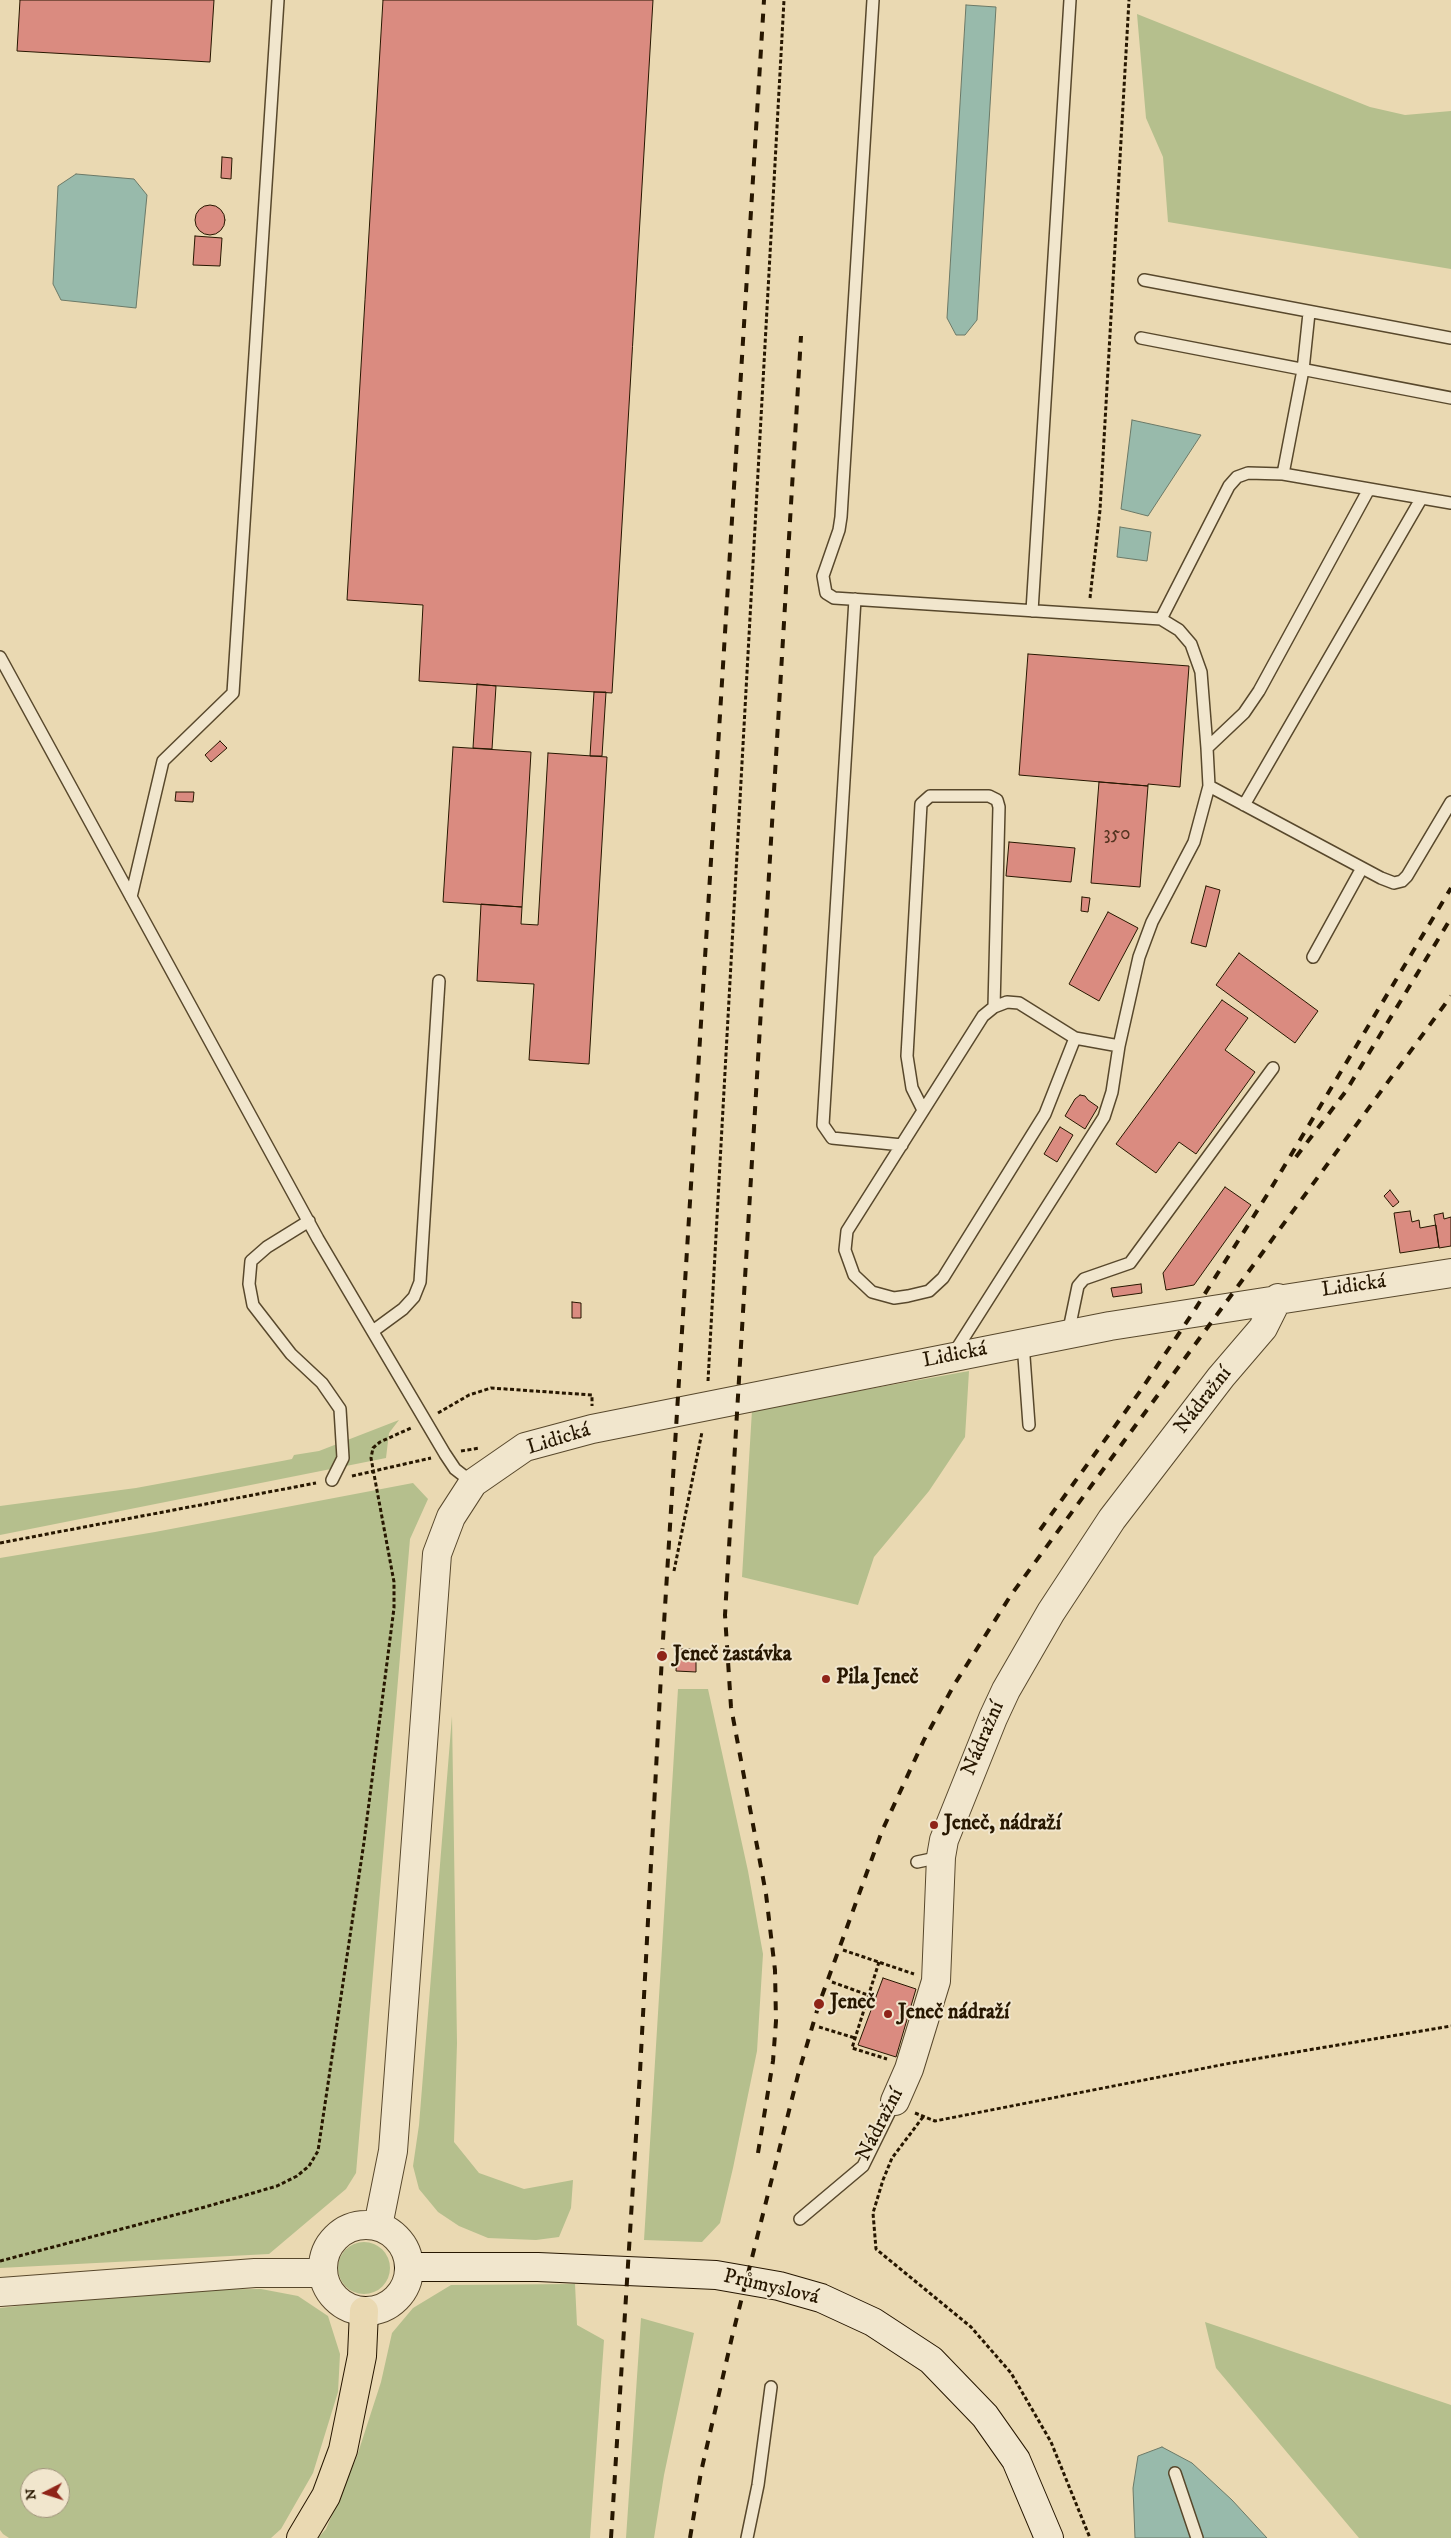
<!DOCTYPE html>
<meta charset="utf-8">
<style>
body{margin:0}
#map{position:relative;width:1451px;height:2538px;overflow:hidden;background:#ead9b2;font-family:"IM FELL DW Pica",serif}
canvas{display:block}
.north{position:absolute;left:20px;top:2468px;width:50px;height:50px;box-sizing:border-box;background:#f1e6cd;border:1px solid #a0937b;border-radius:50%;rotate:265deg;font-size:14px;font-weight:700;line-height:20px;text-align:center;color:#271700}
.north::after{content:'';display:block;margin:auto;width:18px;height:22px;background:#8f2418;clip-path:polygon(50% 0,100% 100%,50% 72%,0 100%)}
</style>
<div id="map">
<canvas width="1451" height="2538"></canvas>
<div class="north">N</div>
</div>
<script>
const ctx = document.querySelector('canvas').getContext('2d');
ctx.lineJoin = 'round';
function fill(path, color) {
  ctx.fillStyle = color;
  ctx.fill(path, 'evenodd');
}
function shape(rows) {
  const path = new Path2D();
  for (const r of rows) {
    if (r.length === 3) {
      path.moveTo(r[0] + r[2], r[1]);
      path.arc(r[0], r[1], r[2], 0, 2 * Math.PI);
      continue;
    }
    path.moveTo(r[0], r[1]);
    for (let i = 2; i < r.length; i += 2) path.lineTo(r[i], r[i + 1]);
  }
  return path;
}
function stroke(path, color, width, dash) {
  ctx.strokeStyle = color;
  ctx.lineWidth = width;
  ctx.lineCap = dash ? 'butt' : 'round';
  ctx.setLineDash(dash || []);
  ctx.stroke(path);
}
function write(font, color, halo, rows, align = 'center') {
  ctx.font = font + ' "IM FELL DW Pica",serif';
  ctx.lineWidth = 4;
  ctx.setLineDash([]);
  ctx.textBaseline = 'middle';
  ctx.strokeStyle = halo;
  ctx.fillStyle = color;
  for (const [text, x, y, turn = 0] of rows) {
    ctx.save();
    ctx.translate(x, y);
    ctx.rotate((+turn || 0) * Math.PI / 180);
    ctx.textAlign = isNaN(turn) ? turn : align;
    if (halo) ctx.strokeText(text, 0, 0);
    ctx.fillText(text, 0, 0);
    ctx.restore();
  }
}
fill(shape([
 [1137,14,1370,107,1405,115,1451,111,1451,269,1168,222,1163,157,1146,118],
 [969,1371,965,1437,929,1491,874,1557,858,1605,742,1577,752,1410],
 [399,1420,389,1433,386,1458,0,1535,0,1506,136,1488,282,1461,292,1459,294,1455,319,1451],
 [413,1483,428,1499,410,1539,356,2173,346,2189,269,2254,0,2268,0,1558,155,1532],
 [678,1689,708,1689,748,1871,763,1954,757,2051,733,2168,720,2223,702,2242,644,2240],
 [452,1716,457,2043,454,2142,479,2173,524,2189,573,2180,571,2208,559,2237,536,2240,488,2238,459,2226,438,2212,419,2189,413,2166,419,2125],
 [364,2268,26],
 [575,2284,577,2325,604,2340,590,2538,318,2538,326,2529,357,2456,381,2382,392,2333,413,2308,451,2285],
 [261,2289,298,2296,328,2316,340,2354,338,2392,313,2473,281,2529,271,2538,9,2538,3,2534,0,2530,0,2308,162,2290],
 [30,2478,60,2478,60,2508,30,2508],
 [641,2318,694,2333,664,2475,654,2538,626,2538],
 [1205,2322,1451,2405,1451,2538,1359,2538,1216,2368]
]), '#b5bf8d');
const water = shape([
 [966,5,996,7,977,320,965,335,956,335,947,318,966,5],
 [76,174,134,179,147,195,136,308,61,300,53,284,58,186,76,174],
 [1132,420,1201,435,1148,516,1121,509,1132,420],
 [1120,527,1151,532,1147,561,1117,557,1120,527],
 [1162,2447,1192,2463,1232,2500,1267,2538,1135,2538,1133,2488,1138,2456,1162,2447]
]);
fill(water, '#98baab');
stroke(water, '#6b7967', 1);
const building = shape([
 [20,0,214,0,210,62,17,51,20,0],
 [383,0,653,0,612,693,419,681,423,605,347,600,383,0],
 [222,157,232,158,231,179,221,178,222,157],
 [210,220,15],
 [195,236,222,238,220,266,193,265,195,236],
 [1028,654,1189,666,1180,787,1148,784,1148,786,1019,775,1028,654],
 [477,684,496,686,492,749,473,748,477,684],
 [594,692,606,692,602,756,590,756,594,692],
 [220,741,227,748,211,762,205,755,220,741],
 [453,747,531,752,522,907,443,902,453,747],
 [548,753,607,757,589,1064,529,1060,534,984,477,981,481,904,522,907,521,924,538,925,548,753],
 [1099,782,1148,786,1140,887,1091,883,1099,782],
 [176,792,194,792,193,802,175,801,176,792],
 [1009,842,1075,848,1071,882,1006,876,1009,842],
 [1206,886,1220,890,1206,947,1191,943,1206,886],
 [1082,897,1090,898,1088,912,1081,911,1082,897],
 [1108,912,1138,928,1099,1001,1069,984,1108,912],
 [1239,953,1318,1011,1295,1043,1216,985,1239,953],
 [1222,1000,1248,1018,1225,1050,1255,1072,1196,1154,1179,1142,1156,1173,1116,1144,1222,1000],
 [1080,1095,1085,1096,1088,1100,1098,1107,1085,1129,1065,1116,1075,1099,1080,1095],
 [1060,1127,1073,1135,1057,1162,1044,1154,1060,1127],
 [1225,1187,1251,1205,1194,1285,1166,1290,1163,1273,1225,1187],
 [1390,1190,1399,1202,1393,1207,1384,1196,1390,1190],
 [1410,1211,1412,1222,1419,1220,1420,1228,1436,1225,1439,1247,1400,1253,1394,1213,1410,1211],
 [1443,1213,1444,1219,1451,1217,1451,1246,1439,1248,1434,1215,1443,1213],
 [1141,1284,1142,1293,1113,1297,1111,1288,1141,1284],
 [572,1302,581,1303,581,1318,572,1318,572,1302],
 [677,1649,696,1649,696,1672,676,1671,677,1649],
 [883,1978,916,1989,896,2057,858,2045,883,1978]
]);
fill(building, '#da8b80');
stroke(building, '#271700', 1);
const service = shape([
 [873,0,841,517,839,530,823,576,826,593,834,598,1161,619,1179,630,1191,644,1201,672,1207,748,1209,786,1194,842,1152,922,1139,957,1119,1046,1112,1092,1104,1117,954,1353],
 [1144,280,1451,338],
 [1141,338,1451,398],
 [1283,474,1303,370,1309,313],
 [855,599,823,1125,832,1138,902,1145],
 [1032,611,1070,0],
 [1161,619,1229,486,1237,477,1248,473,1283,474,1451,503],
 [0,657,318,1239,445,1454,455,1469,473,1483],
 [1207,748,1244,713,1259,691,1369,489],
 [1209,786,1381,878,1394,883,1402,881,1407,876,1451,802],
 [1244,805,1421,499],
 [131,897,163,761,233,693,278,0],
 [1313,957,1362,868],
 [1075,1038,1045,1114,943,1278,929,1291,908,1296,894,1298,872,1292,854,1275,845,1250,847,1231,983,1016,994,1007,1007,1002,1019,1003,1075,1038,1119,1046],
 [923,1110,912,1088,907,1056,921,804,930,796,989,796,997,800,999,807,994,1007],
 [309,1221,267,1247,251,1261,249,1284,253,1305,291,1354,322,1383,340,1409,343,1458,332,1480],
 [373,1331,403,1309,414,1297,420,1282,439,981],
 [1068,1334,1078,1286,1084,1279,1130,1263,1273,1068],
 [1023,1343,1029,1425],
 [917,1862,941,1857],
 [800,2219,863,2166,895,2101],
 [1175,2473,1197,2538],
 [747,2538,758,2485,771,2387]
]);
const tertiary = shape([
 [895,2101,909,2069,936,1981,941,1857,944,1840,993,1718,1006,1690,1051,1612,1112,1519,1221,1377,1263,1328,1278,1298],
 [366,2268,43],
 [378,2226,393,2151,437,1554,451,1517,473,1483,525,1447,592,1429,1110,1326,1451,1273],
 [0,2292,255,2273,323,2273]
]);
const secondary = shape([
 [409,2267,538,2267,716,2275,779,2286,821,2298,873,2322,931,2360,985,2416,1016,2460,1049,2538]
]);
const motorway = shape([
 [301,2538,326,2496,343,2450,362,2356,364,2311]
]);
stroke(service, '#58482c', 14);
stroke(tertiary, '#58482c', 30);
stroke(secondary, '#271700', 30);
stroke(motorway, '#271700', 30);
stroke(shape([
 [1090,598,1100,510,1129,0],
 [708,1381,784,0],
 [438,1413,469,1395,491,1388,592,1395,592,1406],
 [461,1451,480,1448],
 [352,1476,431,1458],
 [0,1543,316,1483],
 [674,1571,702,1432],
 [843,1950,914,1974],
 [879,1962,852,2048,887,2059],
 [832,1982,868,1995],
 [819,2027,855,2038],
 [915,2113,935,2121,1231,2063,1451,2026],
 [923,2117,892,2158,883,2180,873,2213,876,2249,971,2327,1011,2373,1051,2442,1090,2538],
 [0,2261,205,2207,277,2186,297,2176,309,2166,318,2151,364,1842,394,1608,394,1582,371,1458,373,1448,380,1442,411,1428]
]), '#271700', 3, [4, 2.5]);
stroke(service, '#f1e6cd', 11);
stroke(tertiary, '#f1e6cd', 28);
stroke(secondary, '#f1e6cd', 28);
stroke(motorway, '#ead9b2', 28);
stroke(shape([
 [1296,1157,1346,1091,1451,918],
 [1040,1530,1141,1390,1194,1311,1267,1195,1451,888],
 [758,2153,773,2061,776,2021,775,1970,766,1894,731,1707,725,1615,801,336],
 [611,2538,640,2072,662,1656,764,0],
 [690,2538,701,2472,732,2337,798,2075,819,2004,882,1831,924,1740,954,1685,1011,1595,1451,996]
]), '#271700', 4, [9, 9]);
for (const [x, y, r, color] of [
 [662,1656,6,"#8f2418"],
 [826,1679,5,"#8f2418"],
 [934,1825,5,"#8f2418"],
 [819,2004,6,"#8f2418"],
 [888,2014,5,"#8f2418"]
]) {
  const dot = new Path2D();
  dot.arc(x, y, r, 0, 2 * Math.PI);
  ctx.fillStyle = color;
  ctx.fill(dot);
  stroke(dot, '#f1e6cd', 2);
}
write('19px', '#543420', null, [
 ["350",1117,835]
]);
write('21px', '#271700', '#f1e6cd', [
 ["Lidická",1354,1287,-8],
 ["Lidická",955,1356,-11],
 ["Nádražní",1204,1401,-52],
 ["Lidická",559,1440,-17],
 ["Nádražní",984,1739,-67],
 ["Nádražní",881,2125,-63],
 ["Průmyslová",771,2288,13]
]);
write('bold 21px', '#271700', '#f1e6cd', [
 ["Jeneč zastávka",673,1656],
 ["Pila Jeneč",836,1679],
 ["Jeneč, nádraží",944,1825],
 ["Jeneč",830,2004],
 ["Jeneč nádraží",898,2014]
], 'left');
</script>
